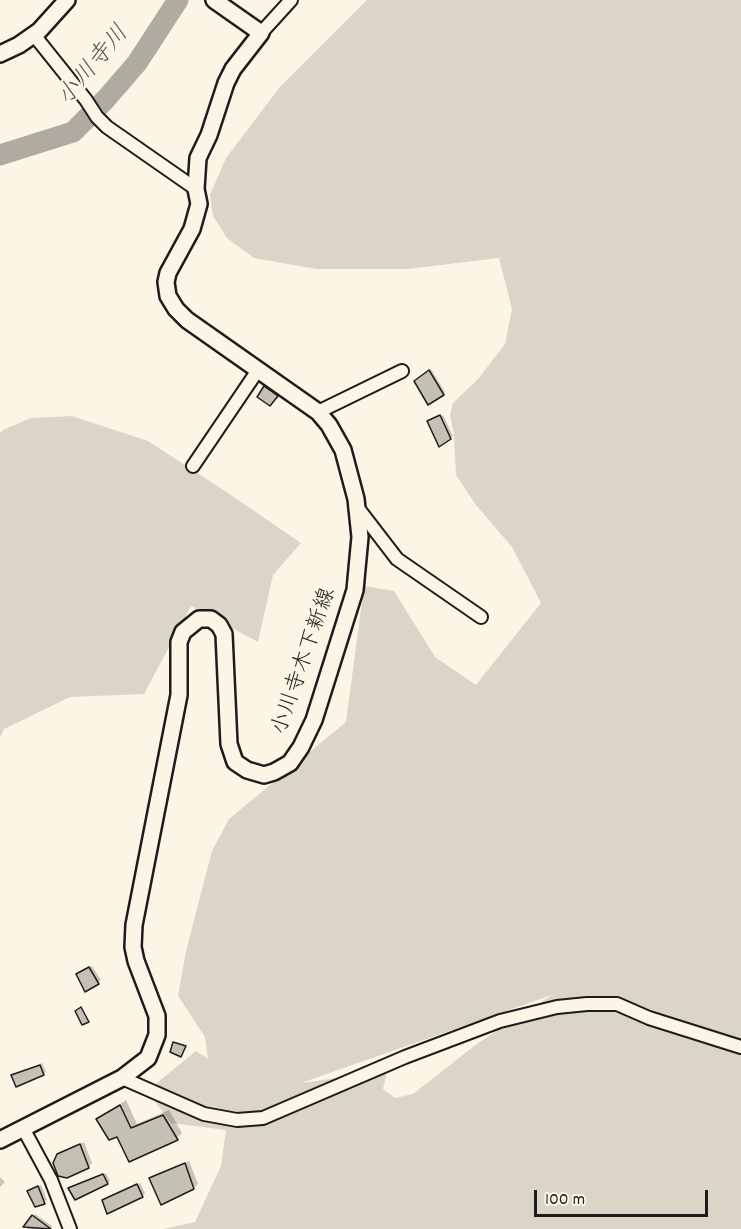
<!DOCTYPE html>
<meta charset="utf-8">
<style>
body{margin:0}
#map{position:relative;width:741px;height:1229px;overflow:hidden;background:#fcf5e5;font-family:Dekko,sans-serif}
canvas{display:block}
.scale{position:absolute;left:534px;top:1190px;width:174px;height:27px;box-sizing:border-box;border:3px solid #1c1c1c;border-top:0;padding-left:8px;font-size:18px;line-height:21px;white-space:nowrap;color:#1c1c1c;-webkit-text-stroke:4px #fcf5e5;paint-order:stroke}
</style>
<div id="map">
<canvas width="741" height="1229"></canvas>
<div class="scale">100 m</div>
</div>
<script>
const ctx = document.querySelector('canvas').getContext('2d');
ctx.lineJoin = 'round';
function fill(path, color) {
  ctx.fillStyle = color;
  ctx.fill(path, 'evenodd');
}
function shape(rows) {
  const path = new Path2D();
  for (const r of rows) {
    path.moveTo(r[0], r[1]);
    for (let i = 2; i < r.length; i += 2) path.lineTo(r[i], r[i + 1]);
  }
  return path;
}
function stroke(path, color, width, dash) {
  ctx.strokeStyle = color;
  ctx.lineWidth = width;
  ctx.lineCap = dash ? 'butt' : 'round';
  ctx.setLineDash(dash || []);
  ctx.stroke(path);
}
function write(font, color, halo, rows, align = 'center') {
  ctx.font = font + ' Dekko,"Klee One",sans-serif';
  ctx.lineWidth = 4.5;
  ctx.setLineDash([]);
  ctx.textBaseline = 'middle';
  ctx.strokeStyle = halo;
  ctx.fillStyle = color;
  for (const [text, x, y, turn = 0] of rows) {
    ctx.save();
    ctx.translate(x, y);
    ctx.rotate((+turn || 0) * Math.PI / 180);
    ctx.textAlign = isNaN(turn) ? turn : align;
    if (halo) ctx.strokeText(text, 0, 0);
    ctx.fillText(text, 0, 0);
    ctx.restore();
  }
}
fill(shape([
 [367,0,741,0,741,1229,164,1229,195,1222,221,1166,226,1130,171,1123,147,1091,196,1051,208,1059,205,1037,178,996,186,951,212,851,229,819,346,722,364,586,394,591,435,657,476,685,541,603,512,547,476,505,456,475,454,434,450,415,453,403,478,379,505,344,512,309,499,258,407,269,316,269,254,258,227,238,213,216,210,195,226,158,280,87],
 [552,995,478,1043,413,1094,395,1098,383,1089,387,1071,301,1083],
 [72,416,148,441,225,491,301,543,273,575,258,642,191,606,144,694,70,697,4,729,0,738,0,433,3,430,31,418]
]), '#dbd5c8');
fill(shape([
 [431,369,445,392,443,394,419,378],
 [267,385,279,393,270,404,265,387],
 [443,415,453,436,451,438,429,421],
 [92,966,101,980,85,990,80,972],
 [42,1063,46,1072,43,1074,13,1076],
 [126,1100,137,1124,169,1110,182,1133,177,1138,118,1136,98,1119],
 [84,1142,92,1163,88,1167,58,1155,63,1151],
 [189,1161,198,1184,194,1188,151,1178,155,1175],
 [106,1173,110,1181,108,1183,76,1198,72,1186],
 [0,1177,5,1182,0,1187],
 [140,1183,145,1193,142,1196,106,1198],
 [41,1185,47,1200,36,1205,29,1191],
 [35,1214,52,1226,51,1229,28,1229,25,1227]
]), '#0003');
stroke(shape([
 [0,155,73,132,105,100,137,63,178,0]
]), '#b0aba1', 21);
const building = shape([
 [429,370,444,395,428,405,414,381,429,370],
 [264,386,278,396,270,406,257,397,264,386],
 [440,415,451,439,439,447,427,421,440,415],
 [89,967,99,984,85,992,76,974,89,967],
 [81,1007,89,1022,82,1025,75,1011,81,1007],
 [173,1042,186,1046,181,1057,170,1052,173,1042],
 [40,1065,44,1075,16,1087,11,1075,40,1065],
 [120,1105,131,1128,163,1115,178,1140,129,1162,117,1137,109,1140,96,1119,120,1105],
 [80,1144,89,1168,67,1178,58,1176,53,1163,57,1154,80,1144],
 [185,1163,194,1189,161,1205,149,1178,185,1163],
 [103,1174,108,1184,75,1200,68,1188,103,1174],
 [137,1184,143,1197,107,1214,102,1200,137,1184],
 [38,1186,45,1204,35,1207,27,1191,38,1186],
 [32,1215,51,1229,23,1227,32,1215]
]);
fill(building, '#c4c0b3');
stroke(building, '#1c1c1c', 1.5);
const minor = shape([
 [261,33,291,0],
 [34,35,86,100,97,117,107,127,196,189],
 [318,412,402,371],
 [193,466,258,370],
 [357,507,397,559,481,617],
 [122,1078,204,1114,237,1120,263,1118,405,1057,500,1021,557,1007,587,1004,617,1004,649,1018,741,1047],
 [23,1128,51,1180,70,1229]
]);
const major = shape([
 [0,54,19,45,39,31,67,0],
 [0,1140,122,1078,148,1058,157,1035,157,1016,136,961,133,947,134,925,179,695,179,642,183,632,199,619,211,619,219,625,224,634,229,744,235,762,247,770,264,775,274,772,290,763,301,747,314,720,355,590,360,537,356,499,343,450,329,425,318,412,187,320,176,309,168,296,166,282,168,273,192,229,199,204,196,189,198,158,209,135,226,83,233,69,261,33,214,0]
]);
stroke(minor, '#1c1c1c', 16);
stroke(major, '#1c1c1c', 20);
stroke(minor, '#fcf5e5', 12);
stroke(major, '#fcf5e5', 15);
write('22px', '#1c1c1c', '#fcf5e5', [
 ["小川寺木下新線",306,662,-71]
]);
write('italic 24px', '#575551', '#fcf5e5', [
 ["小川寺川",95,67,-50]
]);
</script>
